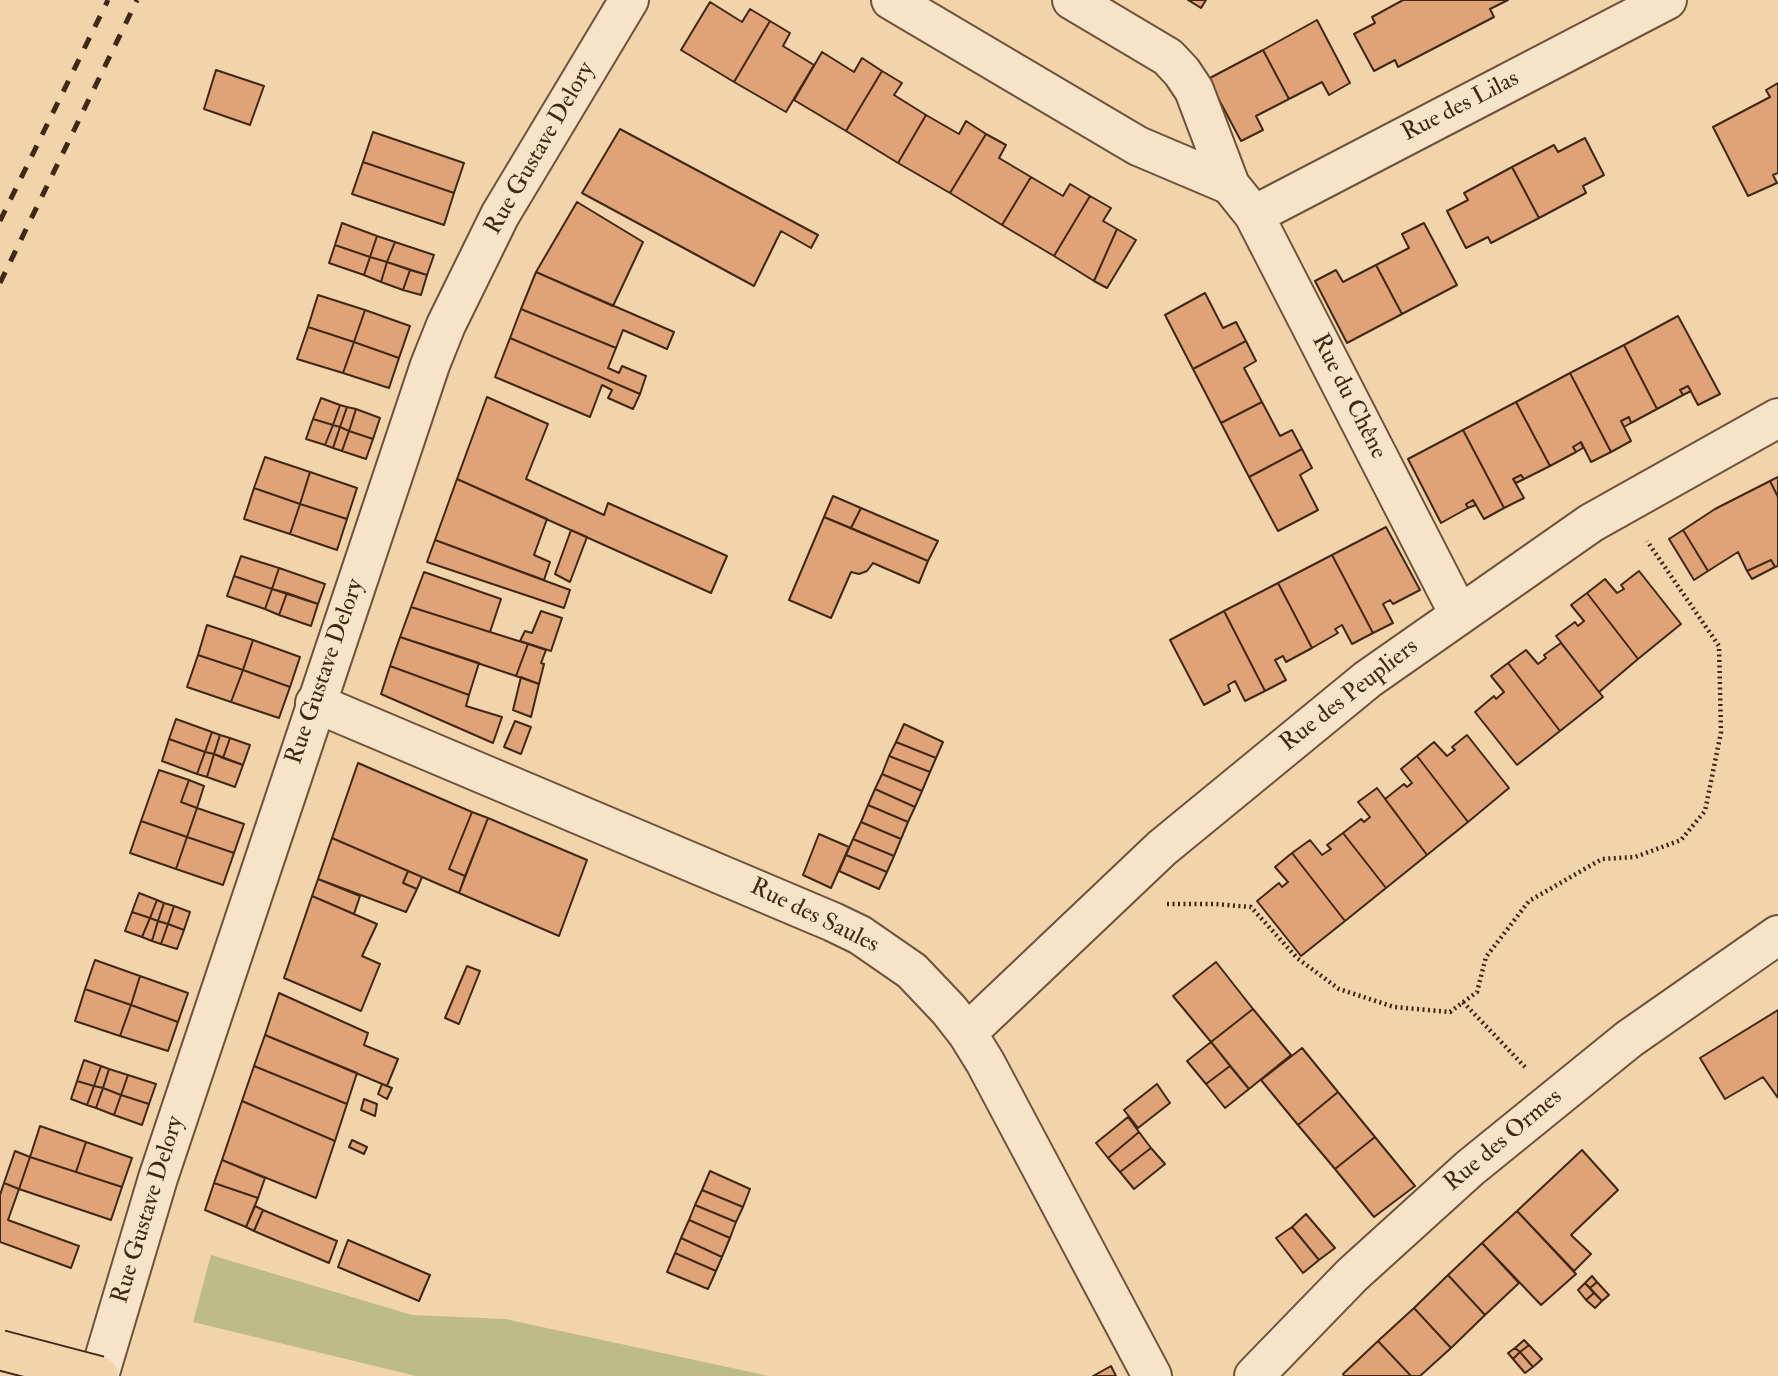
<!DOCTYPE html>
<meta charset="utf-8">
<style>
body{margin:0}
canvas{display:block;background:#f1d4aa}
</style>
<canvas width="1778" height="1376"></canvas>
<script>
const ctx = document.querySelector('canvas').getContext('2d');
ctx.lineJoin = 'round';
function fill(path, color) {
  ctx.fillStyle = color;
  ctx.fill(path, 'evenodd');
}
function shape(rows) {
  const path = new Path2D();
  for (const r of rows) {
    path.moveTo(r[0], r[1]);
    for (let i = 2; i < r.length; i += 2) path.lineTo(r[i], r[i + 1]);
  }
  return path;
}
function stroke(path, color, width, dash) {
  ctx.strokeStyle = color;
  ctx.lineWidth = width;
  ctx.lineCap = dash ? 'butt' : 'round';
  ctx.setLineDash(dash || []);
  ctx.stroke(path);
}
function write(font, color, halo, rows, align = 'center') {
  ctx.font = font + ' "IM FELL Double Pica",serif';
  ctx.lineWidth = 5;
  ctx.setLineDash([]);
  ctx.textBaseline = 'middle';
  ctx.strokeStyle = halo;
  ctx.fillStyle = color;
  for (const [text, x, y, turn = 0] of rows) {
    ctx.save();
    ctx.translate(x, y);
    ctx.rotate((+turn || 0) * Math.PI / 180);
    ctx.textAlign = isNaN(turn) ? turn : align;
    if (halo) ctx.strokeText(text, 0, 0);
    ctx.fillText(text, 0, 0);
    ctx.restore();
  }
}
fill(shape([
 [211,1255,412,1315,505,1319,769,1376,416,1376,193,1322]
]), '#bdbc86');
const building = shape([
 [1188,0,1206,0,1201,8,1188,0],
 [1403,0,1508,0,1490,9,1494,17,1398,67,1395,60,1374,71,1354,34,1375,23,1372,17,1403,0],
 [710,2,742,22,750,9,770,21,734,82,681,50,710,2],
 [1317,20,1350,83,1329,95,1322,82,1289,99,1263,50,1317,20],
 [770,21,790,33,783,46,814,65,786,112,734,82,770,21],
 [1263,50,1289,99,1256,116,1263,130,1241,141,1208,79,1263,50],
 [822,52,854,72,862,58,882,71,846,131,794,100,822,52],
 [216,70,264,86,250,125,204,109,216,70],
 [882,71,902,83,894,95,926,115,898,163,846,131,882,71],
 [1778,83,1778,173,1773,175,1777,183,1748,196,1713,127,1770,97,1766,90,1778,83],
 [926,115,959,134,966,121,986,134,950,193,898,163,926,115],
 [620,129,818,235,811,248,781,231,754,286,582,193,620,129],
 [373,132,464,163,454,193,363,162,373,132],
 [986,134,1006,145,999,158,1031,177,1002,225,950,193,986,134],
 [1585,138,1604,175,1583,186,1586,193,1539,218,1512,167,1554,145,1558,152,1585,138],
 [363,162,454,193,444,225,352,194,363,162],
 [1512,167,1539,218,1491,243,1488,237,1466,248,1447,211,1468,200,1464,193,1512,167],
 [1031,177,1063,196,1070,184,1090,196,1054,256,1002,225,1031,177],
 [1090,196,1111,208,1103,221,1117,229,1094,281,1054,256,1090,196],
 [577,202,643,242,613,306,536,272,577,202],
 [342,223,377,236,370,257,335,245,342,223],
 [1424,223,1457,285,1402,314,1376,265,1409,248,1402,234,1424,223],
 [1117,229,1136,240,1107,288,1094,281,1117,229],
 [377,236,395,242,387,262,370,257,377,236],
 [395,242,434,255,427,275,387,262,395,242],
 [335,245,370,257,364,275,329,263,335,245],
 [370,257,387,262,381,282,364,275,370,257],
 [387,262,410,270,403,290,381,282,387,262],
 [1376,265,1402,314,1347,343,1315,281,1336,270,1343,282,1376,265],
 [410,270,427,275,421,295,403,290,410,270],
 [536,272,674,332,667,349,623,330,616,348,521,309,536,272],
 [1205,293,1223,328,1236,322,1246,341,1193,369,1165,315,1205,293],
 [318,295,365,310,354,342,308,327,318,295],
 [521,309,616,348,608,368,619,373,622,366,646,376,640,394,510,338,521,309],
 [365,310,410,326,399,358,354,342,365,310],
 [1678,316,1720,394,1698,405,1688,386,1680,390,1683,395,1657,409,1624,345,1678,316],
 [308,327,354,342,343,373,297,359,308,327],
 [510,338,640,394,633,409,608,398,612,390,602,385,590,417,495,377,510,338],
 [1246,341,1256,361,1244,368,1262,402,1221,423,1193,369,1246,341],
 [354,342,399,358,389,388,343,373,354,342],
 [1624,345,1657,409,1631,423,1629,417,1621,421,1631,441,1611,452,1570,373,1624,345],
 [1570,373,1611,452,1591,462,1581,442,1573,447,1576,452,1550,466,1516,402,1570,373],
 [1688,386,1691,391,1683,395,1680,390,1688,386],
 [487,397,548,424,526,479,604,515,608,503,727,556,711,593,457,479,487,397],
 [321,398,340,405,333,425,313,419,321,398],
 [1262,402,1280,436,1292,430,1302,449,1249,477,1221,423,1262,402],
 [1516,402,1550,466,1524,479,1521,475,1513,479,1524,498,1504,508,1463,430,1516,402],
 [340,405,347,407,340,427,333,425,340,405],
 [347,407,356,409,349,431,340,427,347,407],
 [356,409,380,418,373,439,349,431,356,409],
 [1629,417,1631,423,1624,427,1621,421,1629,417],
 [313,419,333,425,325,445,306,439,313,419],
 [333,425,340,427,333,448,325,445,333,425],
 [340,427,349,431,342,451,333,448,340,427],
 [1463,430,1504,508,1484,519,1473,500,1466,504,1468,508,1441,523,1408,459,1463,430],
 [349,431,373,439,366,459,342,451,349,431],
 [1581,442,1583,448,1576,452,1573,447,1581,442],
 [1302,449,1312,468,1300,475,1318,510,1278,531,1249,477,1302,449],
 [265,457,310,472,300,504,254,488,265,457],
 [310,472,357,488,347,519,300,504,310,472],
 [1521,475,1524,479,1516,483,1513,479,1521,475],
 [1778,477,1778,497,1770,481,1778,477],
 [457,479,547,519,534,555,550,562,544,580,435,540,457,479],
 [1770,481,1778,497,1778,566,1775,567,1771,560,1747,571,1738,552,1708,571,1683,530,1715,509,1770,481],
 [254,488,300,504,290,534,244,519,254,488],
 [833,496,861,508,851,528,824,517,833,496],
 [1473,500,1476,505,1468,508,1466,504,1473,500],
 [300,504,347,519,337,550,290,534,300,504],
 [861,508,938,541,928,561,851,528,861,508],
 [824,517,928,561,919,583,873,563,867,571,859,574,851,572,831,618,789,600,824,517],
 [1386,527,1420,590,1393,604,1390,600,1383,604,1393,623,1373,633,1332,555,1386,527],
 [571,530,587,537,570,582,555,574,571,530],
 [1683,530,1708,571,1694,580,1669,539,1683,530],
 [435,540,570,590,564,608,427,562,435,540],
 [1332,555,1373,633,1352,644,1342,625,1335,629,1338,633,1312,648,1278,583,1332,555],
 [241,556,279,568,272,589,234,576,241,556],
 [1771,560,1775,567,1752,579,1747,571,1771,560],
 [279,568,325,584,318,604,272,589,279,568],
 [1639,571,1681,624,1638,659,1587,593,1605,579,1617,593,1624,589,1621,585,1639,571],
 [424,572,501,599,490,632,411,607,424,572],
 [234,576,272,589,265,609,227,596,234,576],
 [1278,583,1312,648,1286,662,1283,656,1275,660,1286,680,1265,691,1224,611,1278,583],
 [272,589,287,593,279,615,265,609,272,589],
 [287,593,318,604,311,626,279,615,287,593],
 [1587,593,1638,659,1599,692,1556,636,1575,622,1578,626,1584,621,1571,605,1587,593],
 [411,607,528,644,516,676,400,637,411,607],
 [541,611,562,618,551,651,520,641,525,631,532,633,541,611],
 [1224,611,1265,691,1245,701,1235,681,1228,685,1230,691,1204,705,1170,640,1224,611],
 [207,625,253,640,243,670,198,655,207,625],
 [400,637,479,663,469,695,390,666,400,637],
 [253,640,300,657,290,687,243,670,253,640],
 [1561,643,1603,697,1560,731,1508,663,1526,650,1538,664,1546,658,1544,655,1561,643],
 [528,644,546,650,541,663,544,664,539,684,516,676,528,644],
 [198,655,243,670,231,702,187,687,198,655],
 [1508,663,1560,731,1517,765,1475,712,1494,696,1496,699,1504,692,1491,676,1508,663],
 [390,666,469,695,466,706,502,717,493,743,381,694,390,666],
 [243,670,290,687,279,718,231,702,243,670],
 [521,677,539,684,531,717,513,710,521,677],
 [176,719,212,732,205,752,169,739,176,719],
 [515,721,531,727,521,754,504,747,515,721],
 [904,724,943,742,936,758,896,742,904,724],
 [212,732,220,735,214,754,205,752,212,732],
 [220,735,230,738,223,758,214,754,220,735],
 [1467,735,1509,788,1468,822,1417,756,1434,742,1447,756,1455,750,1452,747,1467,735],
 [230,738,250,745,243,765,223,758,230,738],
 [169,739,205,752,197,774,162,761,169,739],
 [896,742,936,758,930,772,889,756,896,742],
 [205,752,214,754,207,777,197,774,205,752],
 [214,754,243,765,235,787,207,777,214,754],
 [889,756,930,772,922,791,882,774,889,756],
 [1417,756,1468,822,1427,855,1385,799,1404,784,1407,787,1412,783,1401,769,1417,756],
 [358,763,472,812,449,869,465,876,459,893,332,838,358,763],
 [159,770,189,780,181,802,197,808,187,837,141,821,159,770],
 [882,774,922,791,915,807,875,789,882,774],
 [189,780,204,786,197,808,181,802,189,780],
 [1377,788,1427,855,1386,888,1343,833,1361,819,1364,822,1370,817,1358,802,1377,788],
 [875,789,915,807,908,822,868,805,875,789],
 [868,805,908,822,901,839,861,822,868,805],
 [197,808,244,824,234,853,187,837,197,808],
 [472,812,488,818,465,876,449,869,472,812],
 [488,818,587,860,559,936,459,893,488,818],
 [141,821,187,837,176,869,130,853,141,821],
 [861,822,901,839,894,856,853,839,861,822],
 [1343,833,1386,888,1345,921,1292,853,1310,840,1322,855,1331,849,1327,845,1343,833],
 [819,834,849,847,831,888,803,875,819,834],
 [187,837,234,853,223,885,176,869,187,837],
 [332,838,408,871,403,883,417,889,406,912,318,879,332,838],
 [853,839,894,856,887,872,846,855,853,839],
 [1292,853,1345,921,1301,956,1257,901,1279,883,1282,887,1288,882,1275,867,1292,853],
 [846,855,887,872,879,889,839,871,846,855],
 [408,871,422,877,417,889,403,883,408,871],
 [318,879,360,896,354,914,312,896,318,879],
 [139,893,157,900,150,918,132,912,139,893],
 [312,896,377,924,362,956,380,964,361,1011,284,978,312,896],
 [157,900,164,903,158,921,150,918,157,900],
 [164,903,174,906,168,924,158,921,164,903],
 [174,906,190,912,184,930,168,924,174,906],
 [132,912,150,918,142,937,125,931,132,912],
 [150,918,158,921,152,941,142,937,150,918],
 [158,921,168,924,161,944,152,941,158,921],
 [168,924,184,930,177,949,161,944,168,924],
 [95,960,140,976,131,1005,85,989,95,960],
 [1216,962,1253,1009,1211,1042,1173,996,1216,962],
 [467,966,480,971,459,1024,445,1018,467,966],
 [140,976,188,993,178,1022,131,1005,140,976],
 [85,989,131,1005,120,1036,75,1021,85,989],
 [279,993,368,1033,364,1045,398,1059,387,1086,265,1035,279,993],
 [131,1005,178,1022,168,1051,120,1036,131,1005],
 [1253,1009,1291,1055,1249,1089,1211,1042,1253,1009],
 [1778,1010,1778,1098,1763,1077,1725,1099,1700,1058,1778,1010],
 [265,1035,357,1073,347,1104,254,1066,265,1035],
 [1211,1042,1230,1066,1206,1084,1187,1061,1211,1042],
 [1302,1048,1338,1092,1298,1125,1261,1080,1302,1048],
 [84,1060,101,1066,94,1086,77,1081,84,1060],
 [101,1066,109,1069,103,1088,94,1086,101,1066],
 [254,1066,347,1104,335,1141,242,1101,254,1066],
 [1230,1066,1249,1089,1225,1108,1206,1084,1230,1066],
 [109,1069,128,1075,121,1095,103,1088,109,1069],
 [128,1075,156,1084,149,1104,121,1095,128,1075],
 [77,1081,94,1086,87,1105,71,1099,77,1081],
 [382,1084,392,1088,387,1099,378,1094,382,1084],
 [1157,1084,1170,1103,1138,1128,1124,1110,1157,1084],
 [94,1086,103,1088,96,1108,87,1105,94,1086],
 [103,1088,121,1095,114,1115,96,1108,103,1088],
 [1338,1092,1375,1137,1335,1169,1298,1125,1338,1092],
 [121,1095,149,1104,142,1125,114,1115,121,1095],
 [364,1099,377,1104,375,1116,361,1110,364,1099],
 [242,1101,335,1141,316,1198,222,1160,242,1101],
 [1128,1117,1139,1132,1108,1158,1096,1143,1128,1117],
 [40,1126,86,1142,76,1172,30,1157,40,1126],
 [1139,1132,1151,1148,1120,1172,1108,1158,1139,1132],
 [1375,1137,1415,1186,1374,1217,1335,1169,1375,1137],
 [352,1140,367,1147,364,1154,349,1147,352,1140],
 [86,1142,132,1158,122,1187,76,1172,86,1142],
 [1151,1148,1165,1164,1134,1189,1120,1172,1151,1148],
 [1582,1150,1618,1190,1571,1235,1591,1254,1574,1271,1517,1211,1582,1150],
 [15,1151,30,1157,19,1189,4,1183,15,1151],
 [30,1157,122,1187,111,1220,19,1189,30,1157],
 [222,1160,265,1178,258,1198,214,1183,222,1160],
 [710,1171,750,1189,743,1207,702,1190,710,1171],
 [4,1183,19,1189,8,1220,79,1246,71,1268,0,1242,0,1195,4,1183],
 [214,1183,258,1198,246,1227,205,1210,214,1183],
 [702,1190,743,1207,736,1222,695,1205,702,1190],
 [695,1205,736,1222,730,1238,689,1220,695,1205],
 [255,1206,263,1210,254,1231,246,1227,255,1206],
 [263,1210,337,1241,329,1263,254,1231,263,1210],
 [1517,1211,1576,1274,1541,1305,1482,1243,1517,1211],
 [1306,1214,1335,1248,1319,1260,1292,1227,1306,1214],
 [689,1220,730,1238,722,1257,681,1238,689,1220],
 [1292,1227,1319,1260,1303,1273,1276,1238,1292,1227],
 [681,1238,722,1257,716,1271,675,1253,681,1238],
 [348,1240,430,1275,419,1301,338,1267,348,1240],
 [1482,1243,1519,1283,1485,1315,1448,1275,1482,1243],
 [675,1253,716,1271,708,1289,667,1272,675,1253],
 [1448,1275,1485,1315,1451,1348,1414,1308,1448,1275],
 [1592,1276,1597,1282,1590,1288,1585,1283,1592,1276],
 [1597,1282,1609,1295,1602,1301,1590,1288,1597,1282],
 [1585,1283,1594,1293,1586,1300,1578,1290,1585,1283],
 [1594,1293,1602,1301,1595,1308,1586,1300,1594,1293],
 [1414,1308,1451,1348,1420,1376,1411,1376,1378,1341,1414,1308],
 [1524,1340,1529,1345,1520,1352,1515,1348,1524,1340],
 [1378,1341,1411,1376,1344,1376,1343,1374,1378,1341],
 [1529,1345,1542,1359,1533,1367,1520,1352,1529,1345],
 [1515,1348,1520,1352,1513,1359,1508,1353,1515,1348],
 [1520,1352,1533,1367,1525,1373,1513,1359,1520,1352],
 [1111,1366,1116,1376,1093,1376,1111,1366]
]);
fill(building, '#e0a277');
stroke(building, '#3f2814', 2);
const minor = shape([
 [891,0,1138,146,1230,185,1194,90,1182,72,1168,57,1072,0],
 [1230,185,1254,215,1459,614],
 [1254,215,1667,0],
 [315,703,833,922,860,935,912,971,949,1010,967,1033,985,1062,1152,1376],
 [967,1033,1162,848,1368,679,1591,523,1778,418],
 [1254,1376,1352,1275,1470,1168,1629,1039,1778,935]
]);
const tertiary = shape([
 [99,1376,158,1178,430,365,446,325,500,215,629,0]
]);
stroke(minor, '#6c533a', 42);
stroke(tertiary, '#6c533a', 42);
stroke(shape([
 [1167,904,1215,904,1251,907,1297,958,1339,989,1394,1007,1450,1012,1477,992,1486,957,1529,901,1602,859,1635,857,1681,840,1705,811,1721,732,1719,646,1647,541],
 [1463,1002,1525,1067]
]), '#3f2814', 4.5, [2, 3.5]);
stroke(minor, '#f6e3c8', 38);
stroke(tertiary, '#f6e3c8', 38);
stroke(shape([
 [0,221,108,0],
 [0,283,137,0]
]), '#3f2814', 5, [12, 12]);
const motorwayBridge = shape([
 [0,1350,99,1376]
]);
stroke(motorwayBridge, '#3f2814', 42, []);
stroke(motorwayBridge, '#f1d4aa', 38);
write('24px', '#3f2814', '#f6e3c8', [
 ["Rue des Lilas",1461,107,-27],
 ["Rue Gustave Delory",541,149,-60],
 ["Rue du Chêne",1348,397,63],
 ["Rue Gustave Delory",326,672,-71],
 ["Rue des Peupliers",1350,696,-38],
 ["Rue des Saules",814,917,26],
 ["Rue des Ormes",1504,1141,-40],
 ["Rue Gustave Delory",149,1210,-73]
]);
</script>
